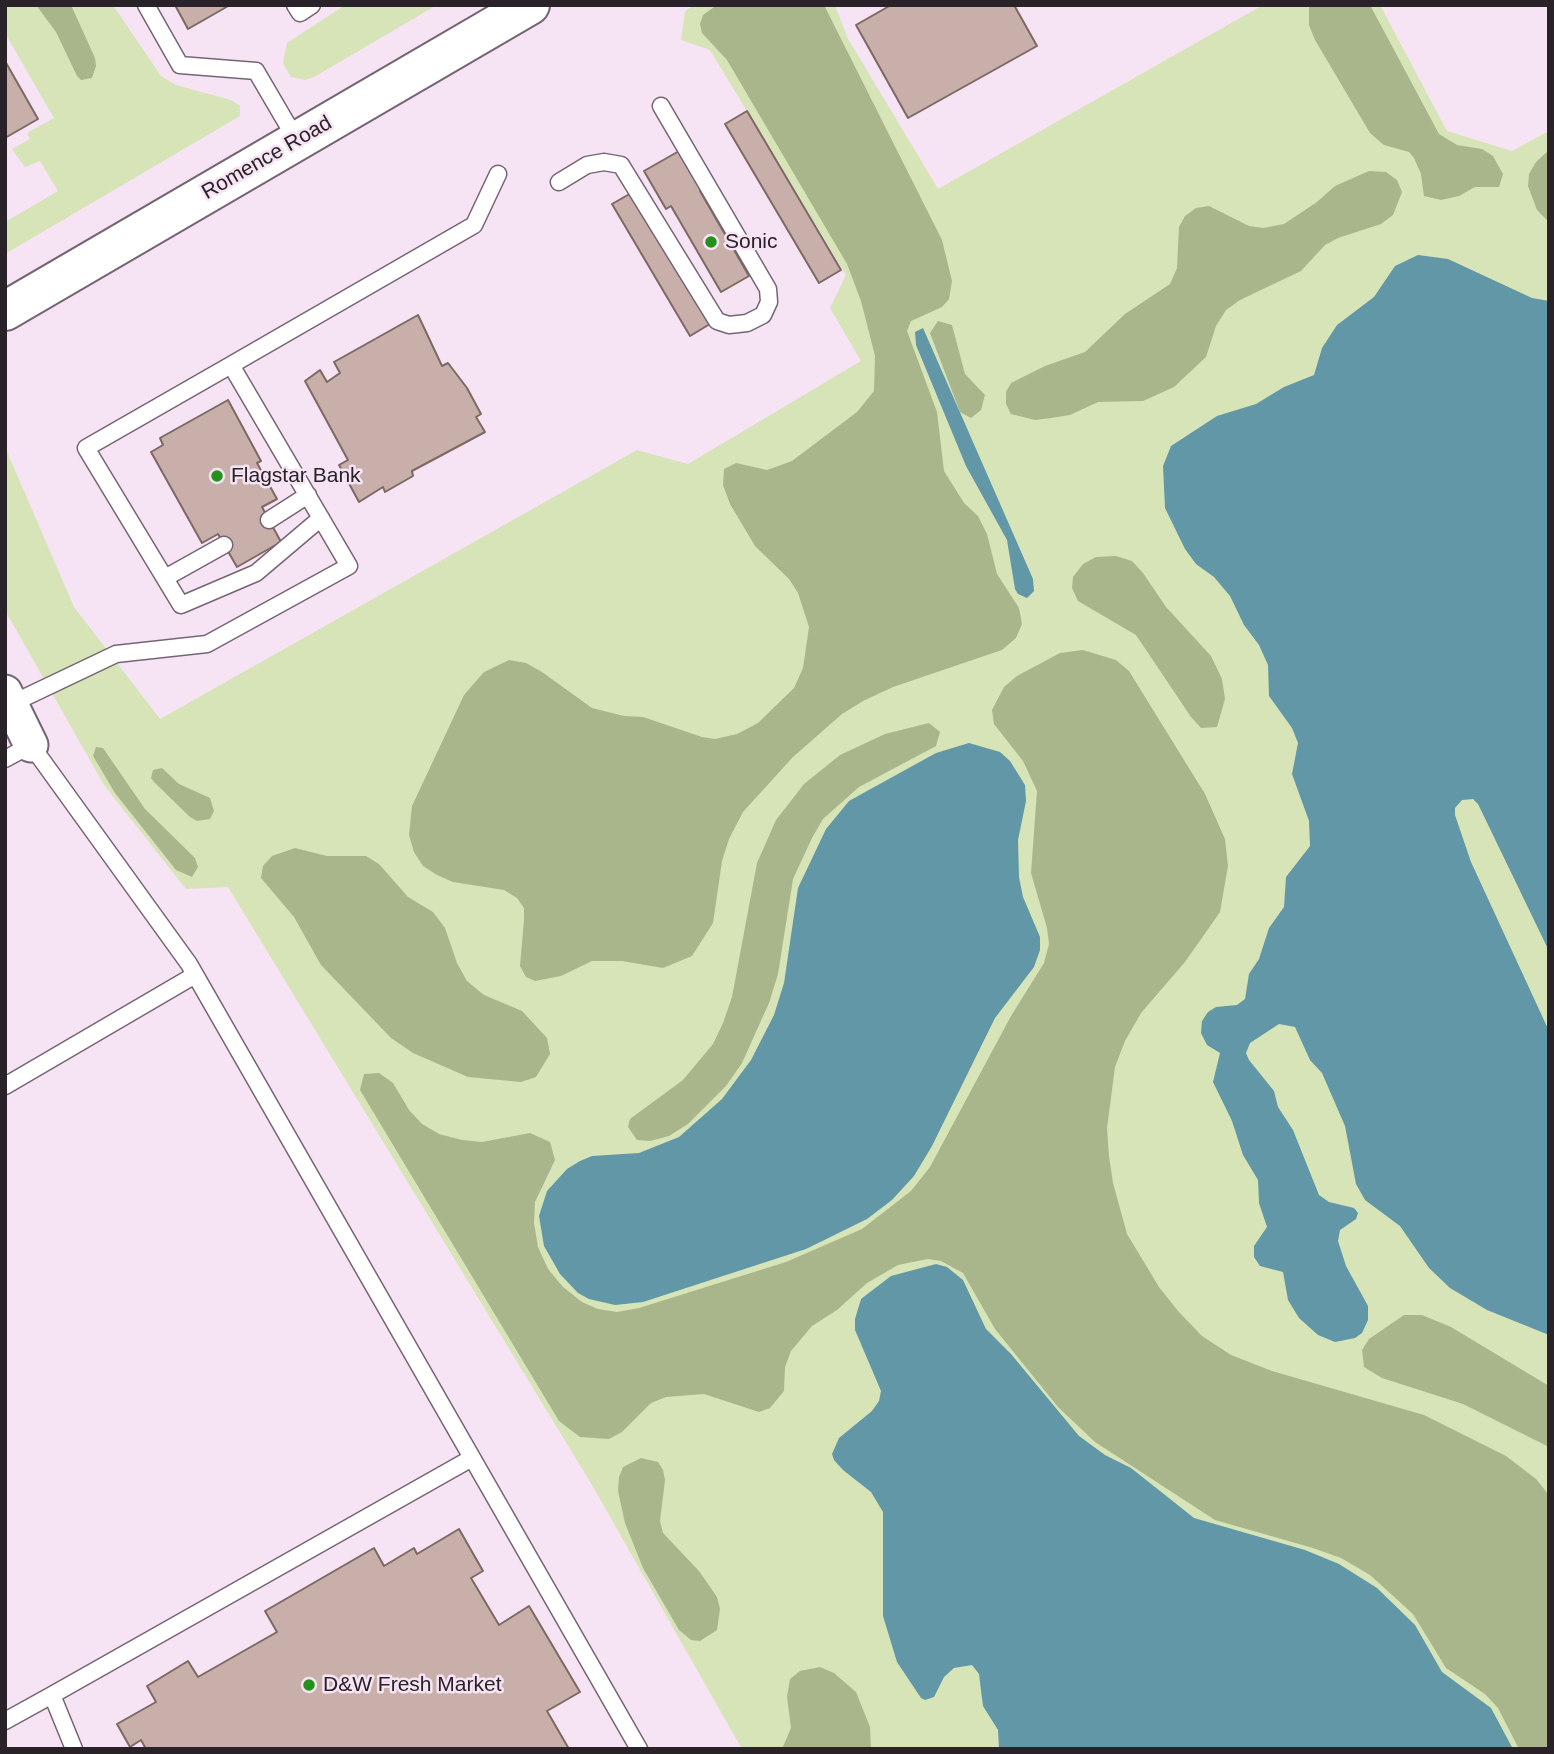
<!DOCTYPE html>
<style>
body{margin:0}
#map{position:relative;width:1554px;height:1754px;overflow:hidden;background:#f6e4f5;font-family:Helvetica,sans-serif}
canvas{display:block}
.frame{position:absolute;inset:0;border:7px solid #292228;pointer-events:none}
</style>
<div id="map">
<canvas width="1554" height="1754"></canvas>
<div class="frame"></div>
</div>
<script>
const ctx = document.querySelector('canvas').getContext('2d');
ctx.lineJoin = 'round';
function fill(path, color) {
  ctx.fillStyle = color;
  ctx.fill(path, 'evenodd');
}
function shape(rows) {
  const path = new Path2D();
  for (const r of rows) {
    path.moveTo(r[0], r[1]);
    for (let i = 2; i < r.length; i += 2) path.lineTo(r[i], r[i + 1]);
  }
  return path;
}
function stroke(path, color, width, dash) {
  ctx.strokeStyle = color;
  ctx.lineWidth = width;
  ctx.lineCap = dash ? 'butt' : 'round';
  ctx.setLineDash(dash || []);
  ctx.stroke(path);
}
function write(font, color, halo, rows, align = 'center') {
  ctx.font = font + ' Helvetica,sans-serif';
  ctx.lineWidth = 5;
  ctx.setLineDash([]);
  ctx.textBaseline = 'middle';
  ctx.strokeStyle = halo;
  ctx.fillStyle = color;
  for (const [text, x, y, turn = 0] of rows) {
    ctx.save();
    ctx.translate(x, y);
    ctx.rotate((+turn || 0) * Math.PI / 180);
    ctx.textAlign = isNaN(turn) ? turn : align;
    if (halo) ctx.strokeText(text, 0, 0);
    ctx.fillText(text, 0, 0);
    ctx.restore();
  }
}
fill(shape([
 [5,5,113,5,161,76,176,85,231,100,240,106,240,116,5,254,5,222,58,191,40,161,25,167,12,149,30,139,27,133,54,118,5,33],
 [345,5,437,5,314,77,305,80,291,77,283,63,287,43],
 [695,5,835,5,847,37,938,189,1263,5,1380,5,1447,131,1512,151,1549,131,1549,1749,742,1749,592,1485,228,887,186,889,104,785,5,610,5,447,74,607,160,719,637,450,688,464,861,361,830,308,846,275,710,50,681,40,685,11]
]), '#d6e4b8');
fill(shape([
 [36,5,71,5,95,58,96,66,92,78,81,80,77,76,56,32],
 [717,5,824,5,942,240,952,281,949,299,942,307,911,321,907,331,937,412,944,471,964,503,978,516,987,534,997,574,1019,608,1022,624,1016,638,1002,650,893,687,863,701,842,714,793,757,743,812,729,839,722,861,713,923,692,956,663,968,622,961,592,961,561,976,535,981,526,977,520,966,524,920,524,908,517,898,504,890,453,882,437,875,423,866,414,852,409,835,412,806,464,695,484,672,509,660,526,663,542,672,592,708,624,716,643,717,702,737,715,739,737,734,758,723,794,688,803,668,809,627,798,593,789,579,755,546,730,504,723,485,724,469,736,463,767,470,792,461,857,412,874,391,875,356,861,301,847,264,727,60,702,33,700,24,703,15],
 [1309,5,1370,5,1439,134,1457,145,1482,149,1493,156,1503,174,1499,187,1475,187,1459,196,1441,200,1424,196,1421,174,1414,158,1409,152,1384,145,1370,133,1315,40,1309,25],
 [1549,150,1549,222,1537,210,1528,186,1529,174,1536,162],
 [1369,171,1386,172,1397,180,1402,192,1393,215,1381,224,1338,238,1325,245,1301,271,1240,300,1226,310,1216,326,1206,357,1174,387,1143,401,1098,402,1070,415,1051,418,1035,420,1011,414,1006,404,1006,392,1011,383,1045,366,1085,352,1125,314,1170,284,1177,268,1179,227,1185,216,1196,208,1209,206,1249,226,1263,228,1284,224,1317,202,1335,186],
 [938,321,952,325,965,374,985,395,981,410,971,418,960,412,930,333],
 [1116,556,1132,561,1143,573,1166,607,1211,656,1222,679,1225,699,1217,727,1201,728,1191,717,1136,635,1078,601,1072,588,1073,577,1083,564,1096,557],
 [1083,650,1116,660,1129,671,1205,794,1225,839,1228,866,1220,912,1185,962,1141,1013,1125,1041,1115,1067,1107,1128,1109,1156,1113,1183,1127,1234,1159,1287,1178,1311,1202,1336,1231,1355,1272,1371,1424,1415,1506,1456,1536,1479,1549,1495,1549,1749,1519,1749,1498,1708,1485,1694,1446,1668,1413,1614,1370,1575,1341,1558,1313,1548,1215,1520,1095,1442,1058,1407,995,1329,963,1273,941,1261,928,1259,898,1265,867,1283,837,1310,812,1326,791,1351,785,1367,784,1391,770,1408,759,1412,704,1394,666,1397,651,1403,622,1432,609,1439,580,1437,559,1421,360,1090,364,1074,379,1073,393,1083,409,1110,422,1124,439,1134,462,1140,482,1142,530,1133,550,1142,555,1160,535,1202,534,1223,538,1247,548,1269,563,1287,582,1302,598,1309,617,1312,639,1308,786,1262,862,1229,911,1191,930,1167,1011,1016,1044,963,1049,944,1047,928,1031,873,1037,791,1023,761,994,724,992,710,1004,687,1017,676,1060,653],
 [929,723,940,732,936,746,859,787,823,819,812,838,793,879,778,974,769,1003,742,1063,726,1086,688,1124,669,1136,650,1141,637,1140,628,1127,630,1119,683,1080,713,1044,723,1023,732,997,757,863,776,820,804,784,840,755,885,734],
 [96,747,103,748,145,809,195,858,198,867,192,877,176,870,115,793,93,756],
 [162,768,179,784,210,798,214,811,210,819,197,821,190,817,154,782,151,778,153,770],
 [295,848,327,856,366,856,379,864,408,897,433,912,445,928,457,963,467,981,484,995,522,1011,547,1038,550,1054,536,1077,521,1082,468,1077,413,1053,391,1038,321,965,294,917,261,878,263,866,272,856],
 [1404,1315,1422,1315,1451,1327,1549,1386,1549,1447,1463,1404,1382,1378,1364,1367,1362,1350,1369,1339],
 [641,1458,658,1462,663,1470,665,1480,660,1521,663,1533,699,1571,717,1597,720,1609,717,1630,700,1641,691,1640,679,1630,643,1568,625,1523,618,1491,619,1477,623,1467],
 [820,1667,834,1673,856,1692,870,1727,871,1749,782,1749,791,1728,787,1697,790,1679,800,1671]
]), '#a9b68b');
fill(shape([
 [1418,255,1448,259,1532,298,1549,301,1549,951,1478,804,1473,799,1462,800,1455,808,1455,815,1471,862,1549,1031,1549,1335,1487,1310,1450,1288,1429,1268,1400,1226,1365,1200,1356,1184,1345,1126,1322,1073,1310,1060,1295,1027,1279,1024,1250,1043,1246,1053,1249,1060,1274,1091,1278,1107,1293,1130,1319,1195,1329,1202,1354,1208,1358,1213,1356,1219,1340,1230,1338,1241,1346,1266,1368,1306,1368,1320,1362,1333,1355,1338,1335,1342,1318,1335,1299,1318,1288,1300,1283,1272,1260,1266,1254,1257,1254,1246,1267,1227,1259,1203,1258,1180,1243,1155,1232,1121,1213,1082,1220,1053,1207,1045,1201,1033,1202,1021,1208,1012,1216,1007,1237,1005,1245,999,1249,974,1259,959,1269,928,1284,907,1286,877,1310,846,1309,821,1292,774,1298,743,1292,728,1269,696,1268,665,1259,645,1244,625,1230,596,1214,577,1196,564,1185,549,1165,508,1163,466,1171,446,1217,416,1256,404,1284,387,1314,375,1322,348,1337,325,1374,297,1395,266],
 [923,328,1033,579,1034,591,1027,598,1018,594,1015,589,1007,540,966,466,916,345,915,332],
 [969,743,1000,752,1010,761,1025,785,1026,801,1018,840,1019,877,1023,897,1040,937,1040,950,1034,967,995,1018,932,1146,914,1176,892,1200,867,1219,806,1249,643,1302,615,1305,589,1299,578,1293,560,1274,544,1246,539,1216,547,1191,567,1169,580,1161,592,1156,639,1153,679,1137,722,1099,751,1060,774,1015,784,983,798,888,826,829,849,801,867,791,936,753],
 [936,1264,947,1267,963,1280,986,1329,1011,1354,1079,1436,1105,1455,1131,1468,1194,1518,1305,1550,1339,1564,1377,1588,1415,1625,1442,1672,1491,1708,1513,1749,999,1749,998,1730,983,1706,979,1674,972,1665,954,1668,944,1677,934,1697,925,1700,921,1698,897,1662,883,1616,883,1512,871,1492,843,1470,834,1460,832,1454,839,1438,872,1411,879,1401,881,1391,855,1330,855,1319,861,1299,891,1276]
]), '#6197a6');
const building = shape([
 [175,5,230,5,188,29,175,5],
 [891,5,1014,5,1037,46,908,118,856,25,891,5],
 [5,61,38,119,5,138,5,61],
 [747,111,841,270,819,283,725,124,747,111],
 [679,151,705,188,700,191,749,276,721,292,671,206,666,209,644,171,679,151],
 [633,192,710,324,690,336,612,204,633,192],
 [418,315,442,366,448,363,467,388,481,414,476,417,485,432,412,471,413,476,385,492,383,487,359,502,339,465,348,460,305,381,320,370,327,382,340,373,334,362,418,315],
 [228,400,261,461,257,463,277,499,262,507,281,542,237,567,218,534,202,543,151,452,163,445,160,438,228,400],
 [459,1529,483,1571,471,1578,499,1625,529,1606,580,1692,547,1711,569,1749,146,1749,141,1740,130,1747,117,1724,156,1702,147,1686,188,1661,198,1677,277,1632,265,1611,374,1548,384,1566,414,1548,417,1554,459,1529]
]);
fill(building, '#c8afaa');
stroke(building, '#7e6863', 2);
const service = shape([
 [146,5,180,65,256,71,297,141],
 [295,5,300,13,312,5],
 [559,182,587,165,604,162,621,165,717,321,729,325,747,323,763,315,769,302,768,289,661,106],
 [231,365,86,448,181,605,256,573,321,518],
 [269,520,308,495],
 [165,578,224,545],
 [11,704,116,654,207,644,349,566,231,365,474,225,498,174],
 [5,759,31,745,189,964,639,1749],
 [5,1086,195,975],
 [5,1721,52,1695],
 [74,1749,52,1695,472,1458]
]);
const minor = shape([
 [5,692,31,745]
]);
const tertiary = shape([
 [5,311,530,5]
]);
stroke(service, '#756574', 19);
stroke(minor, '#756574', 37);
stroke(tertiary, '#756574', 42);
stroke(service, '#fff', 16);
stroke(minor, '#fff', 33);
stroke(tertiary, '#fff', 38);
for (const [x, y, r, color] of [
 [711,242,7,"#22921c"],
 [217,476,7,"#22921c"],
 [309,1685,7,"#22921c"]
]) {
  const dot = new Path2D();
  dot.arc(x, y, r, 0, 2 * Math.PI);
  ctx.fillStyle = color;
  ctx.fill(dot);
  stroke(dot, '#f6e4f5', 2.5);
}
write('21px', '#292228', '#f6e4f5', [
 ["Romence Road",267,158,-30]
]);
write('21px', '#292228', '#f6e4f5', [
 ["Sonic",725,242],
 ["Flagstar Bank",231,476],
 ["D&W Fresh Market",323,1685]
], 'left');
</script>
